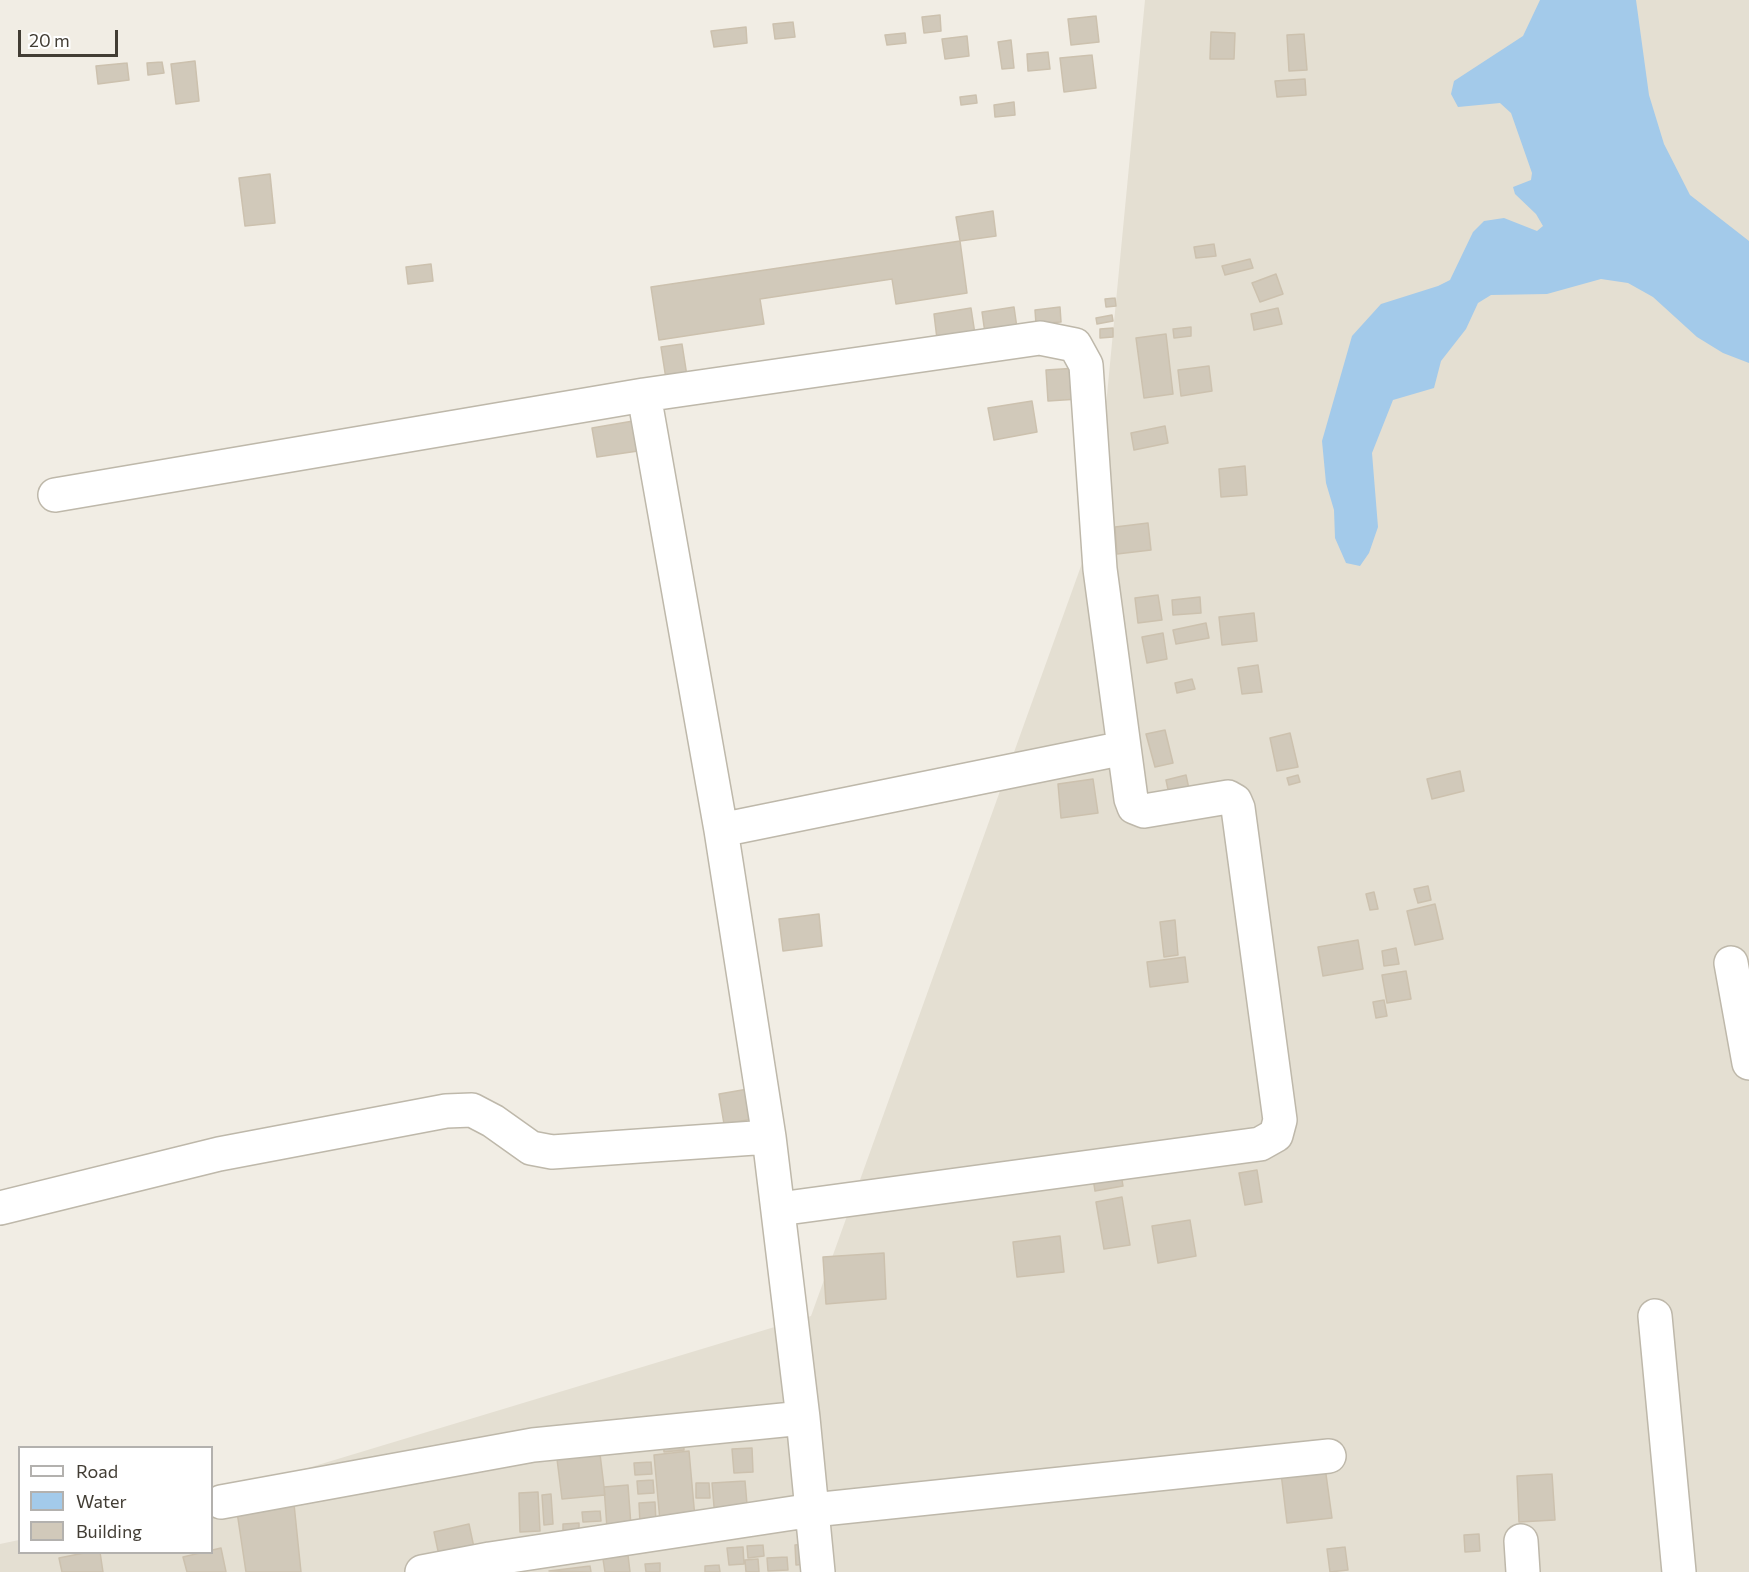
<!DOCTYPE html>
<style>
body{margin:0}
#map{position:relative;width:1749px;height:1572px;overflow:hidden;background:#f1ede4;font-family:Commissioner,sans-serif}
canvas{display:block}
.legend{position:absolute;left:18px;top:1446px;width:195px;height:108px;box-sizing:border-box;background:#fff;border:2px solid #b3b1ae;margin:0;padding:8px 10px;list-style:none;font-size:18px;color:#423d34}
.legend li{display:flex;align-items:center;gap:12px;height:30px}
.legend b{width:30px;border:2px solid #b3b1ae}
.scale{position:absolute;left:18px;top:30px;width:100px;height:27px;box-sizing:border-box;border:3px solid #423d34;border-top:0;padding-left:8px;font-size:18px;line-height:21px;white-space:nowrap;color:#423d34;-webkit-text-stroke:4px #fff;paint-order:stroke}
</style>
<div id="map">
<canvas width="1749" height="1572"></canvas>
<ul class="legend">
<li><b style="height:8px;background:#fff"></b>Road</li>
<li><b style="height:16px;background:#a3caea"></b>Water</li>
<li><b style="height:16px;background:#d1c9ba"></b>Building</li>
</ul>
<div class="scale">20 m</div>
</div>
<script>
const ctx = document.querySelector('canvas').getContext('2d');
ctx.lineJoin = 'round';
function fill(path, color) {
  ctx.fillStyle = color;
  ctx.fill(path, 'evenodd');
}
function shape(rows) {
  const path = new Path2D();
  for (const r of rows) {
    path.moveTo(r[0], r[1]);
    for (let i = 2; i < r.length; i += 2) path.lineTo(r[i], r[i + 1]);
  }
  return path;
}
function stroke(path, color, width, dash) {
  ctx.strokeStyle = color;
  ctx.lineWidth = width;
  ctx.lineCap = dash ? 'butt' : 'round';
  ctx.setLineDash(dash || []);
  ctx.stroke(path);
}
fill(shape([
 [1145,0,1749,0,1749,1572,0,1572,0,1544,19,1540,20,1552,212,1552,212,1497,811,1316,1094,530]
]), '#e4dfd2');
fill(shape([
 [1540,0,1636,0,1649,95,1664,144,1690,195,1749,241,1749,363,1723,353,1697,337,1653,297,1628,283,1601,279,1547,294,1491,295,1478,303,1466,329,1441,361,1434,388,1393,400,1372,453,1378,527,1369,553,1360,566,1346,563,1335,538,1334,510,1326,483,1322,441,1352,336,1381,304,1438,286,1450,280,1473,232,1484,221,1504,218,1537,231,1543,226,1536,214,1515,194,1513,187,1531,180,1532,173,1511,113,1500,103,1458,107,1451,94,1454,81,1523,36]
]), '#a3caea');
const building = shape([
 [940,15,941,31,924,33,922,17,940,15],
 [1096,16,1099,42,1071,45,1068,19,1096,16],
 [793,22,795,37,775,39,773,24,793,22],
 [746,27,747,43,714,47,711,31,746,27],
 [1211,32,1235,33,1234,59,1210,59,1211,32],
 [905,33,906,43,887,45,885,35,905,33],
 [1304,34,1307,70,1289,71,1287,35,1304,34],
 [967,36,969,56,945,59,942,39,967,36],
 [1011,40,1014,68,1002,69,998,42,1011,40],
 [1048,52,1050,69,1028,71,1027,54,1048,52],
 [1092,55,1096,88,1064,92,1060,58,1092,55],
 [195,61,199,101,176,104,171,64,195,61],
 [162,62,164,73,148,75,147,63,162,62],
 [127,63,129,80,98,84,96,66,127,63],
 [1305,79,1306,95,1277,97,1275,81,1305,79],
 [976,95,977,103,961,105,960,97,976,95],
 [1014,102,1015,115,995,117,994,105,1014,102],
 [270,174,275,223,245,226,239,178,270,174],
 [993,211,996,236,960,241,956,217,993,211],
 [960,241,967,293,896,304,892,279,760,299,764,324,659,340,651,287,960,241],
 [1214,244,1216,256,1196,258,1194,247,1214,244],
 [1250,259,1253,268,1225,275,1222,266,1250,259],
 [431,264,433,281,408,284,406,267,431,264],
 [1276,274,1283,294,1260,302,1252,283,1276,274],
 [1115,298,1116,306,1106,307,1105,299,1115,298],
 [1014,307,1017,328,985,333,982,312,1014,307],
 [1060,307,1061,322,1036,324,1035,310,1060,307],
 [971,308,975,334,937,339,934,314,971,308],
 [1278,308,1282,324,1254,330,1251,314,1278,308],
 [1112,315,1113,321,1097,324,1096,318,1112,315],
 [1191,327,1191,336,1174,338,1173,329,1191,327],
 [1113,328,1113,337,1100,338,1100,329,1113,328],
 [1166,334,1173,394,1144,398,1136,338,1166,334],
 [682,344,687,376,666,379,661,347,682,344],
 [1209,366,1212,391,1181,396,1178,370,1209,366],
 [1077,368,1079,399,1048,401,1046,370,1077,368],
 [1032,401,1037,432,994,440,988,408,1032,401],
 [633,421,638,451,597,457,592,428,633,421],
 [1165,426,1168,443,1134,450,1131,433,1165,426],
 [1245,466,1247,495,1221,497,1219,469,1245,466],
 [1148,523,1151,550,1117,554,1115,527,1148,523],
 [1158,595,1162,620,1138,623,1135,598,1158,595],
 [1200,597,1201,613,1173,615,1172,600,1200,597],
 [1254,613,1257,641,1222,645,1219,617,1254,613],
 [1206,623,1209,638,1176,644,1173,630,1206,623],
 [1163,633,1167,659,1147,663,1142,637,1163,633],
 [1258,665,1262,692,1242,694,1238,668,1258,665],
 [1192,679,1195,689,1177,693,1175,683,1192,679],
 [1165,730,1173,763,1155,767,1146,734,1165,730],
 [1290,733,1298,767,1277,771,1270,738,1290,733],
 [1460,771,1464,791,1432,799,1427,779,1460,771],
 [1186,775,1189,789,1169,794,1166,780,1186,775],
 [1298,775,1300,782,1289,785,1287,778,1298,775],
 [1093,779,1098,813,1061,818,1058,784,1093,779],
 [1428,886,1431,900,1418,903,1414,889,1428,886],
 [1374,892,1378,909,1370,910,1366,894,1374,892],
 [1435,904,1443,939,1415,945,1407,911,1435,904],
 [819,914,822,946,783,951,779,919,819,914],
 [1175,920,1178,955,1164,957,1160,922,1175,920],
 [1358,940,1363,969,1323,976,1318,947,1358,940],
 [1396,948,1399,964,1384,966,1382,951,1396,948],
 [1185,957,1188,982,1150,987,1147,962,1185,957],
 [1406,971,1411,999,1387,1003,1382,975,1406,971],
 [1384,1000,1387,1016,1376,1018,1373,1002,1384,1000],
 [748,1089,753,1119,724,1124,719,1094,748,1089],
 [1120,1168,1123,1186,1095,1191,1092,1172,1120,1168],
 [1257,1170,1262,1202,1245,1205,1239,1173,1257,1170],
 [1122,1197,1130,1245,1104,1249,1096,1202,1122,1197],
 [1190,1220,1196,1256,1158,1263,1152,1226,1190,1220],
 [1060,1236,1064,1272,1017,1277,1013,1242,1060,1236],
 [884,1253,886,1299,826,1304,823,1257,884,1253],
 [683,1436,684,1450,664,1452,663,1438,683,1436],
 [752,1448,753,1472,734,1473,732,1449,752,1448],
 [689,1451,695,1518,660,1521,654,1455,689,1451],
 [600,1454,605,1495,562,1499,557,1459,600,1454],
 [651,1462,652,1474,635,1475,634,1463,651,1462],
 [1325,1467,1332,1518,1287,1523,1281,1473,1325,1467],
 [1552,1474,1555,1520,1519,1522,1517,1476,1552,1474],
 [653,1480,654,1493,638,1494,637,1481,653,1480],
 [745,1481,748,1516,715,1518,712,1483,745,1481],
 [696,1483,709,1483,710,1498,696,1498,696,1483],
 [628,1485,631,1526,607,1528,604,1487,628,1485],
 [538,1492,540,1531,520,1532,519,1493,538,1492],
 [551,1494,553,1524,544,1525,542,1495,551,1494],
 [655,1502,656,1522,640,1523,639,1503,655,1502],
 [294,1504,301,1572,246,1572,237,1512,294,1504],
 [600,1511,601,1521,583,1522,582,1512,600,1511],
 [579,1523,579,1532,563,1533,563,1524,579,1523],
 [469,1524,476,1557,441,1565,434,1532,469,1524],
 [1479,1534,1480,1551,1465,1552,1464,1535,1479,1534],
 [805,1544,807,1564,796,1565,795,1545,805,1544],
 [763,1545,764,1556,748,1558,747,1546,763,1545],
 [743,1547,744,1564,729,1565,727,1548,743,1547],
 [1345,1547,1348,1570,1330,1572,1327,1549,1345,1547],
 [221,1548,226,1572,187,1572,183,1557,221,1548],
 [89,1552,100,1552,103,1572,62,1572,59,1558,89,1552],
 [628,1555,630,1572,605,1572,603,1559,628,1555],
 [787,1557,788,1570,768,1571,767,1558,787,1557],
 [758,1559,759,1572,746,1572,745,1560,758,1559],
 [660,1563,660,1572,646,1572,645,1564,660,1563],
 [719,1565,720,1572,705,1572,705,1566,719,1565],
 [590,1566,591,1572,549,1571,590,1566]
]);
fill(building, '#d1c9ba');
stroke(building, '#ccc1ae', 1.5);
const minor = shape([
 [644,395,1040,338,1075,345,1086,365,1100,569,1131,799,1134,807,1144,811,1228,797,1235,801,1238,808,1280,1120,1276,1135,1260,1144,779,1209],
 [55,495,644,395,721,830,769,1137,803,1418,818,1572],
 [721,830,1124,748],
 [1731,963,1749,1063],
 [0,1208,219,1154,446,1111,472,1110,493,1121,531,1148,552,1152,769,1137],
 [1655,1316,1679,1572],
 [221,1502,533,1445,803,1418],
 [1521,1541,1523,1572],
 [422,1572,490,1559,813,1510,1329,1456]
]);
stroke(minor, '#beb8aa', 36);
stroke(minor, '#fff', 33);
</script>
